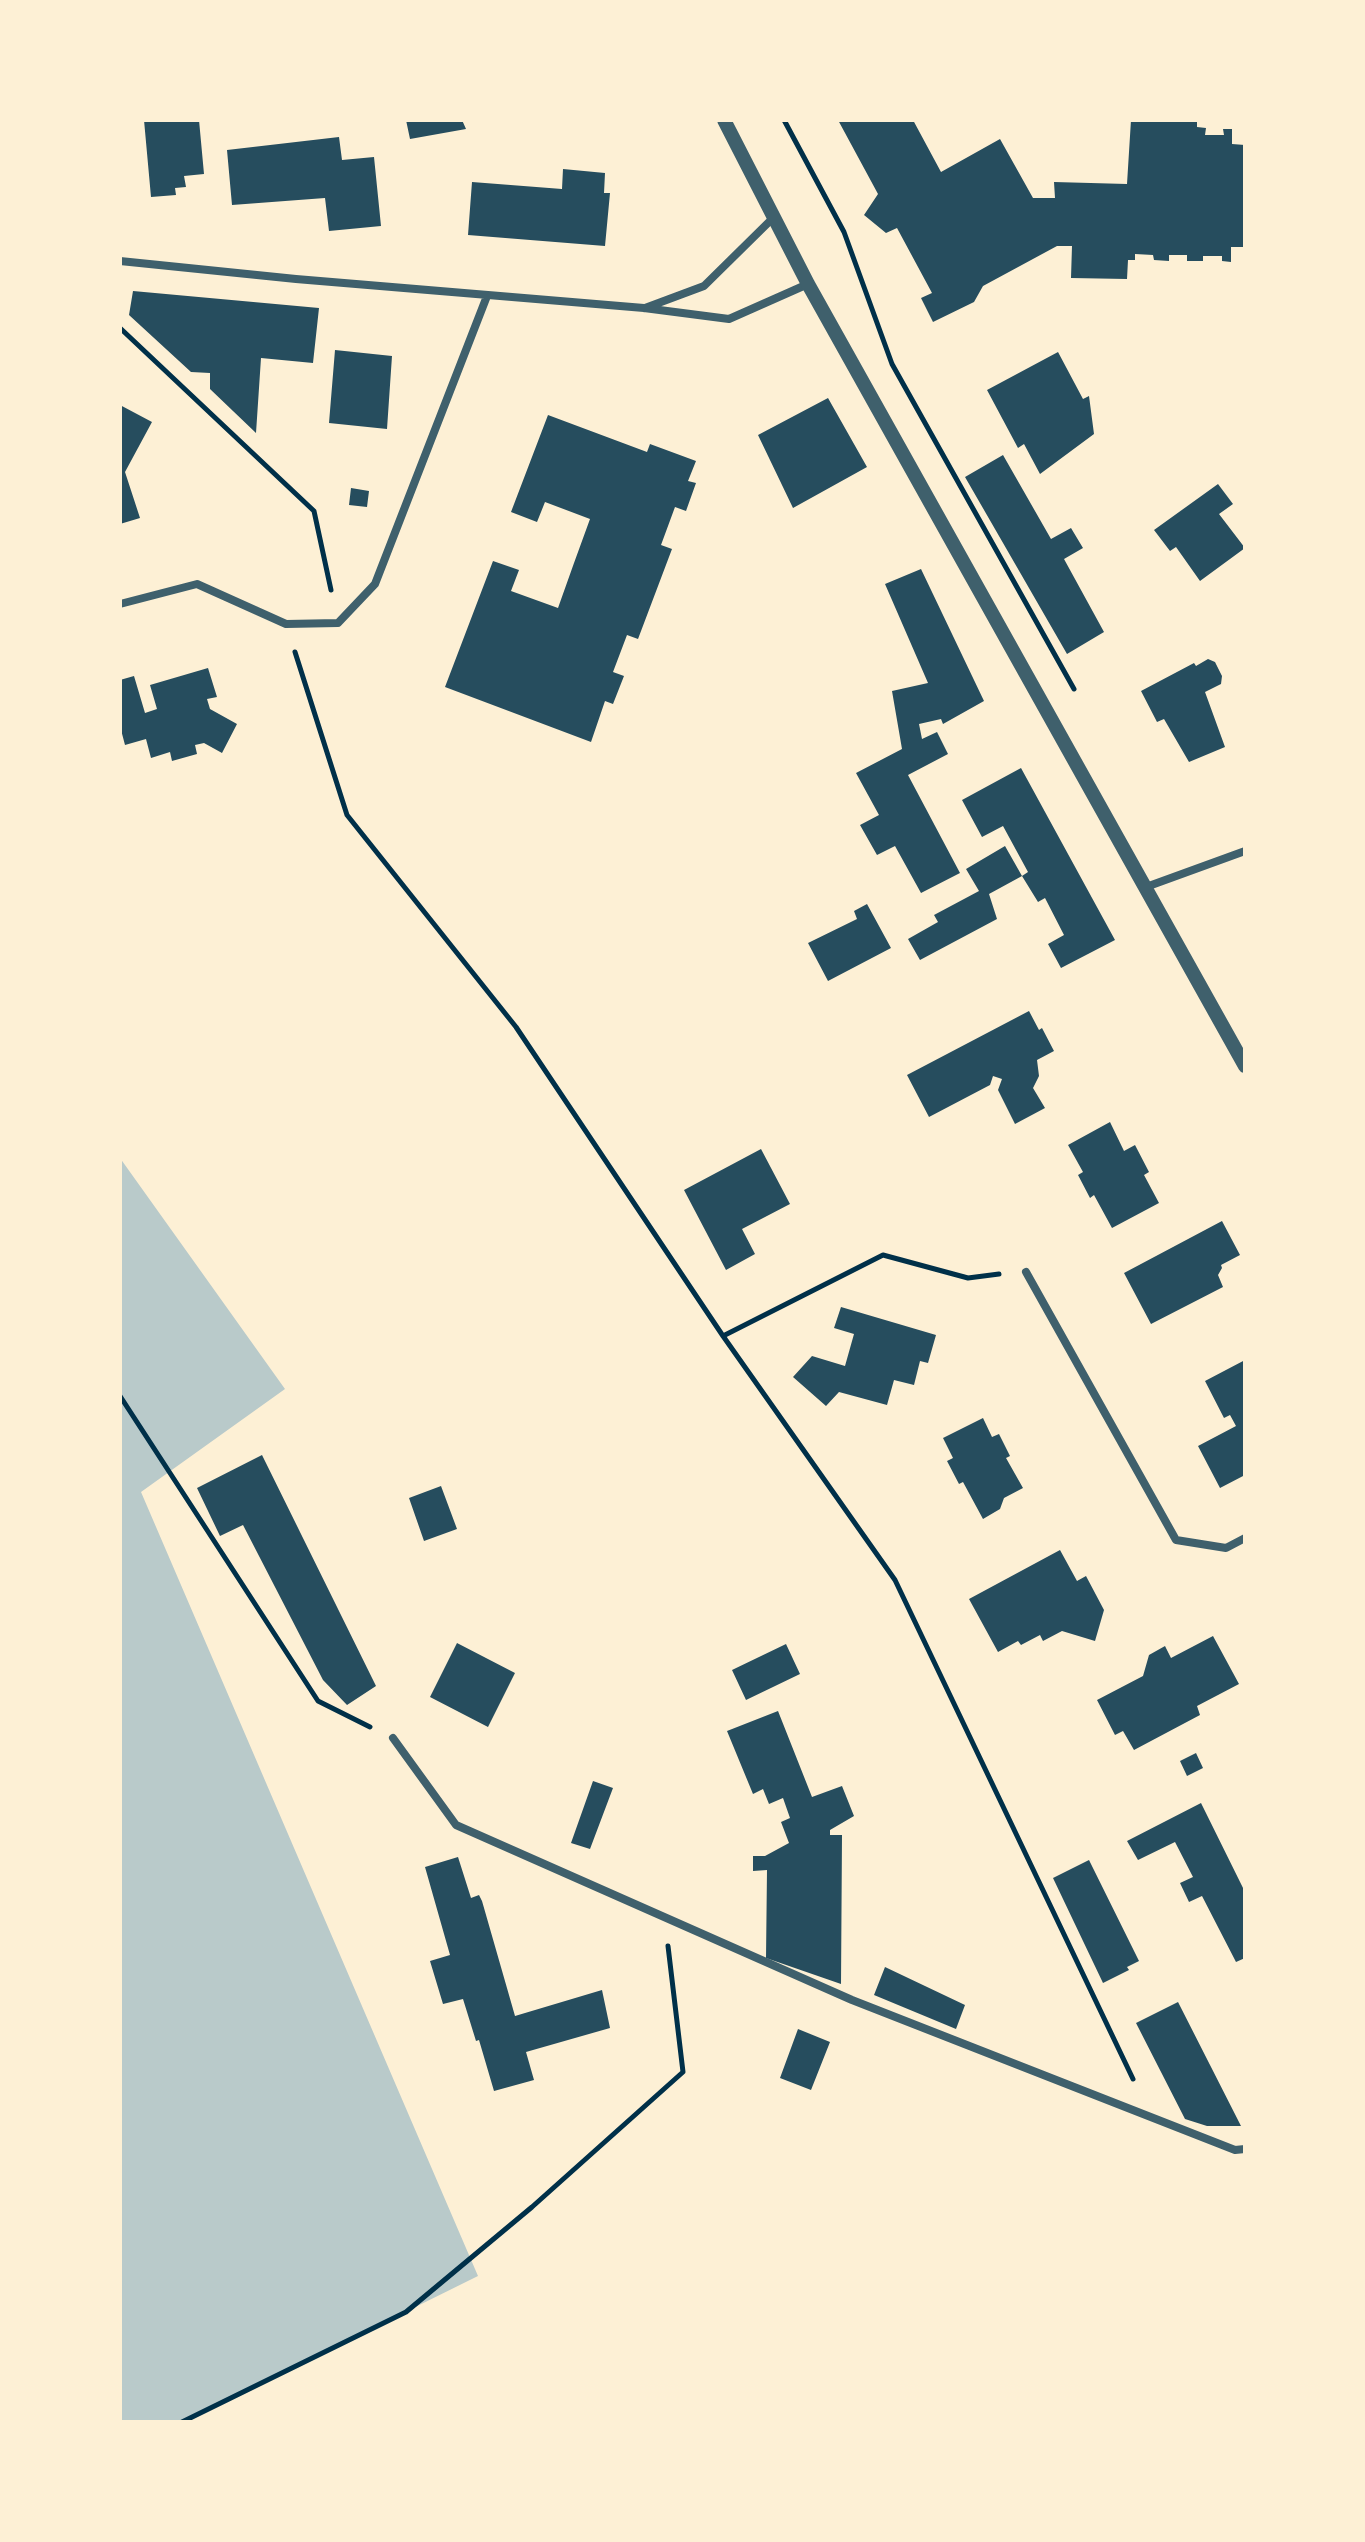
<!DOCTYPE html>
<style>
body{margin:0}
#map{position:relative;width:1365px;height:2542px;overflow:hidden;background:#fdf0d5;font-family:Lato,sans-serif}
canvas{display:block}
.frame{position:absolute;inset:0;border:122px solid #fdf0d5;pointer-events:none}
</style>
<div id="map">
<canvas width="1365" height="2542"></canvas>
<div class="frame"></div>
</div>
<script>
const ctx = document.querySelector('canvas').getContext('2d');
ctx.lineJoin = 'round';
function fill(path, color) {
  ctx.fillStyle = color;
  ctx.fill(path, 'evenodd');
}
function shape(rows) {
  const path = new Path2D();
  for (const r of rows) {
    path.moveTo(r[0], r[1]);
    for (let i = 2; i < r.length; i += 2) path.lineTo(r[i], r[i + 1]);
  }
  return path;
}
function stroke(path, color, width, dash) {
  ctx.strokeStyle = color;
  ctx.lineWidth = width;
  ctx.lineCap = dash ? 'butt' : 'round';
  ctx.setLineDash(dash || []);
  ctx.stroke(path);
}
fill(shape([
 [120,1158,285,1389,141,1492,478,2276,183,2422,120,2422]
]), '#b9caca');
fill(shape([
 [144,120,199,120,204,174,184,176,186,187,175,188,176,195,151,197],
 [406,120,462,120,466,129,410,139],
 [838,120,913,120,941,172,1000,139,1033,198,1055,198,1054,182,1127,184,1131,120,1197,120,1197,127,1206,128,1205,135,1224,135,1223,129,1232,129,1232,144,1245,145,1245,247,1231,247,1231,262,1222,261,1222,256,1203,256,1203,261,1187,261,1187,255,1169,255,1169,261,1154,260,1153,255,1135,254,1135,260,1128,260,1127,279,1071,278,1072,246,1057,246,983,286,974,302,933,322,921,298,932,293,897,228,886,233,864,215,878,194],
 [339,137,342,160,374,157,381,226,329,231,325,198,232,205,227,150],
 [563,169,605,173,604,193,610,193,605,246,468,235,472,182,562,189],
 [133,291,319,308,313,363,261,358,256,433,210,389,210,373,191,372,129,315],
 [335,350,392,356,387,429,329,423],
 [1058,352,1083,399,1089,396,1094,434,1040,474,1024,444,1018,448,987,390],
 [828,398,867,467,793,508,758,435],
 [120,405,152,422,125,472,140,518,120,524],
 [548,415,647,452,650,444,696,461,688,481,696,483,686,511,675,507,661,545,672,549,638,639,627,635,613,672,624,676,613,704,605,701,591,742,445,687,493,561,519,570,511,591,558,608,574,563,590,519,545,502,537,522,511,512],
 [1003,455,1051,539,1071,528,1083,548,1064,559,1104,632,1067,654,965,477],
 [1218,484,1233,504,1219,514,1245,548,1200,581,1176,547,1170,551,1154,530],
 [351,488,369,491,367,507,349,505],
 [921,569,984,701,943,724,941,719,919,724,922,739,937,732,948,754,908,775,960,873,921,893,895,846,877,855,860,825,879,815,856,773,902,749,892,691,928,683,885,584],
 [1208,659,1215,662,1222,676,1221,684,1205,692,1225,747,1189,762,1164,719,1157,722,1141,691,1194,663,1196,666],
 [208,668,217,697,207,699,210,709,237,724,222,753,204,743,195,745,197,754,172,761,170,752,151,758,146,739,125,745,120,726,120,680,134,676,145,713,157,709,150,685],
 [1021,768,1115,940,1061,968,1048,944,1064,935,1045,898,1038,902,1022,876,1028,872,1003,826,982,837,962,800],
 [1005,846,1022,876,989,894,997,919,920,960,908,939,938,922,934,915,979,891,966,869],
 [867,904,891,948,828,981,808,943,857,919,854,911],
 [1029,1011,1039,1030,1042,1028,1054,1051,1037,1060,1039,1076,1033,1088,1045,1108,1015,1124,998,1090,1002,1079,993,1076,990,1085,929,1117,907,1075],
 [1110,1122,1124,1151,1135,1145,1149,1172,1144,1175,1159,1203,1112,1228,1094,1195,1090,1198,1078,1175,1083,1172,1068,1145],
 [761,1149,790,1204,742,1229,755,1254,726,1270,684,1190],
 [1222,1221,1240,1255,1221,1265,1222,1268,1218,1275,1223,1287,1151,1324,1124,1273],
 [841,1307,936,1335,928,1363,920,1361,914,1385,894,1380,887,1405,839,1392,826,1406,793,1377,812,1356,845,1366,854,1334,834,1328],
 [1245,1360,1245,1475,1220,1488,1198,1446,1236,1426,1230,1415,1224,1418,1205,1381],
 [983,1418,992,1437,999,1434,1010,1456,1006,1458,1023,1488,1004,1498,1000,1509,983,1519,963,1482,959,1484,947,1461,953,1458,943,1438],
 [262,1455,376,1686,347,1705,323,1680,243,1525,220,1536,197,1488],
 [441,1486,457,1529,424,1541,409,1498],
 [1060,1550,1077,1581,1086,1576,1104,1610,1095,1641,1062,1631,1043,1641,1040,1635,1021,1645,1018,1641,998,1652,969,1599],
 [1213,1636,1239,1684,1197,1706,1200,1715,1134,1750,1123,1731,1115,1735,1097,1700,1143,1676,1149,1655,1165,1646,1171,1658],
 [457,1643,515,1673,488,1727,430,1697],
 [786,1644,800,1674,746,1700,732,1670],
 [778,1711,812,1797,842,1786,854,1816,830,1830,830,1835,842,1835,841,1984,766,1958,767,1870,753,1871,753,1856,765,1856,789,1843,781,1822,790,1818,783,1798,769,1804,763,1789,753,1794,727,1731],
 [1196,1753,1203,1768,1187,1776,1180,1761],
 [593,1781,613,1788,590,1849,571,1843],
 [1201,1803,1245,1892,1245,1958,1236,1962,1202,1896,1189,1902,1180,1883,1193,1877,1175,1842,1138,1860,1127,1841],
 [458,1857,471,1898,479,1895,482,1901,515,2016,602,1990,610,2028,526,2052,534,2080,494,2091,479,2040,476,2041,463,1999,443,2004,430,1961,450,1955,425,1867],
 [1089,1860,1139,1961,1127,1967,1129,1970,1103,1983,1053,1878],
 [885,1967,965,2005,956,2029,874,1995],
 [1178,2002,1241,2126,1207,2126,1185,2119,1136,2023],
 [798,2029,830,2042,811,2090,780,2078]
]), '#264d5e');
stroke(shape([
 [784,120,844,232,892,364,1074,689],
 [120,328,314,511,331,590],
 [295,652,347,815,516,1027,723,1336,895,1580,1133,2079],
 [723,1336,883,1255,968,1278,999,1274],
 [120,1396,318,1701,370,1727],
 [182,2422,406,2312,532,2207,683,2072,668,1946]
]), '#003049', 5);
stroke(shape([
 [120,261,296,279,644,308,729,319,808,284],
 [645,308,704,286,773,218],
 [120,604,197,584,286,624,338,623,375,584,487,296],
 [1146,887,1245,851],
 [1026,1272,1176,1540,1226,1548,1245,1538],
 [393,1738,456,1825,852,2000,1235,2150,1245,2149]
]), '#3f606c', 8);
stroke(shape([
 [724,120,808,284,1245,1066]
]), '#3f606c', 14);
</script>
